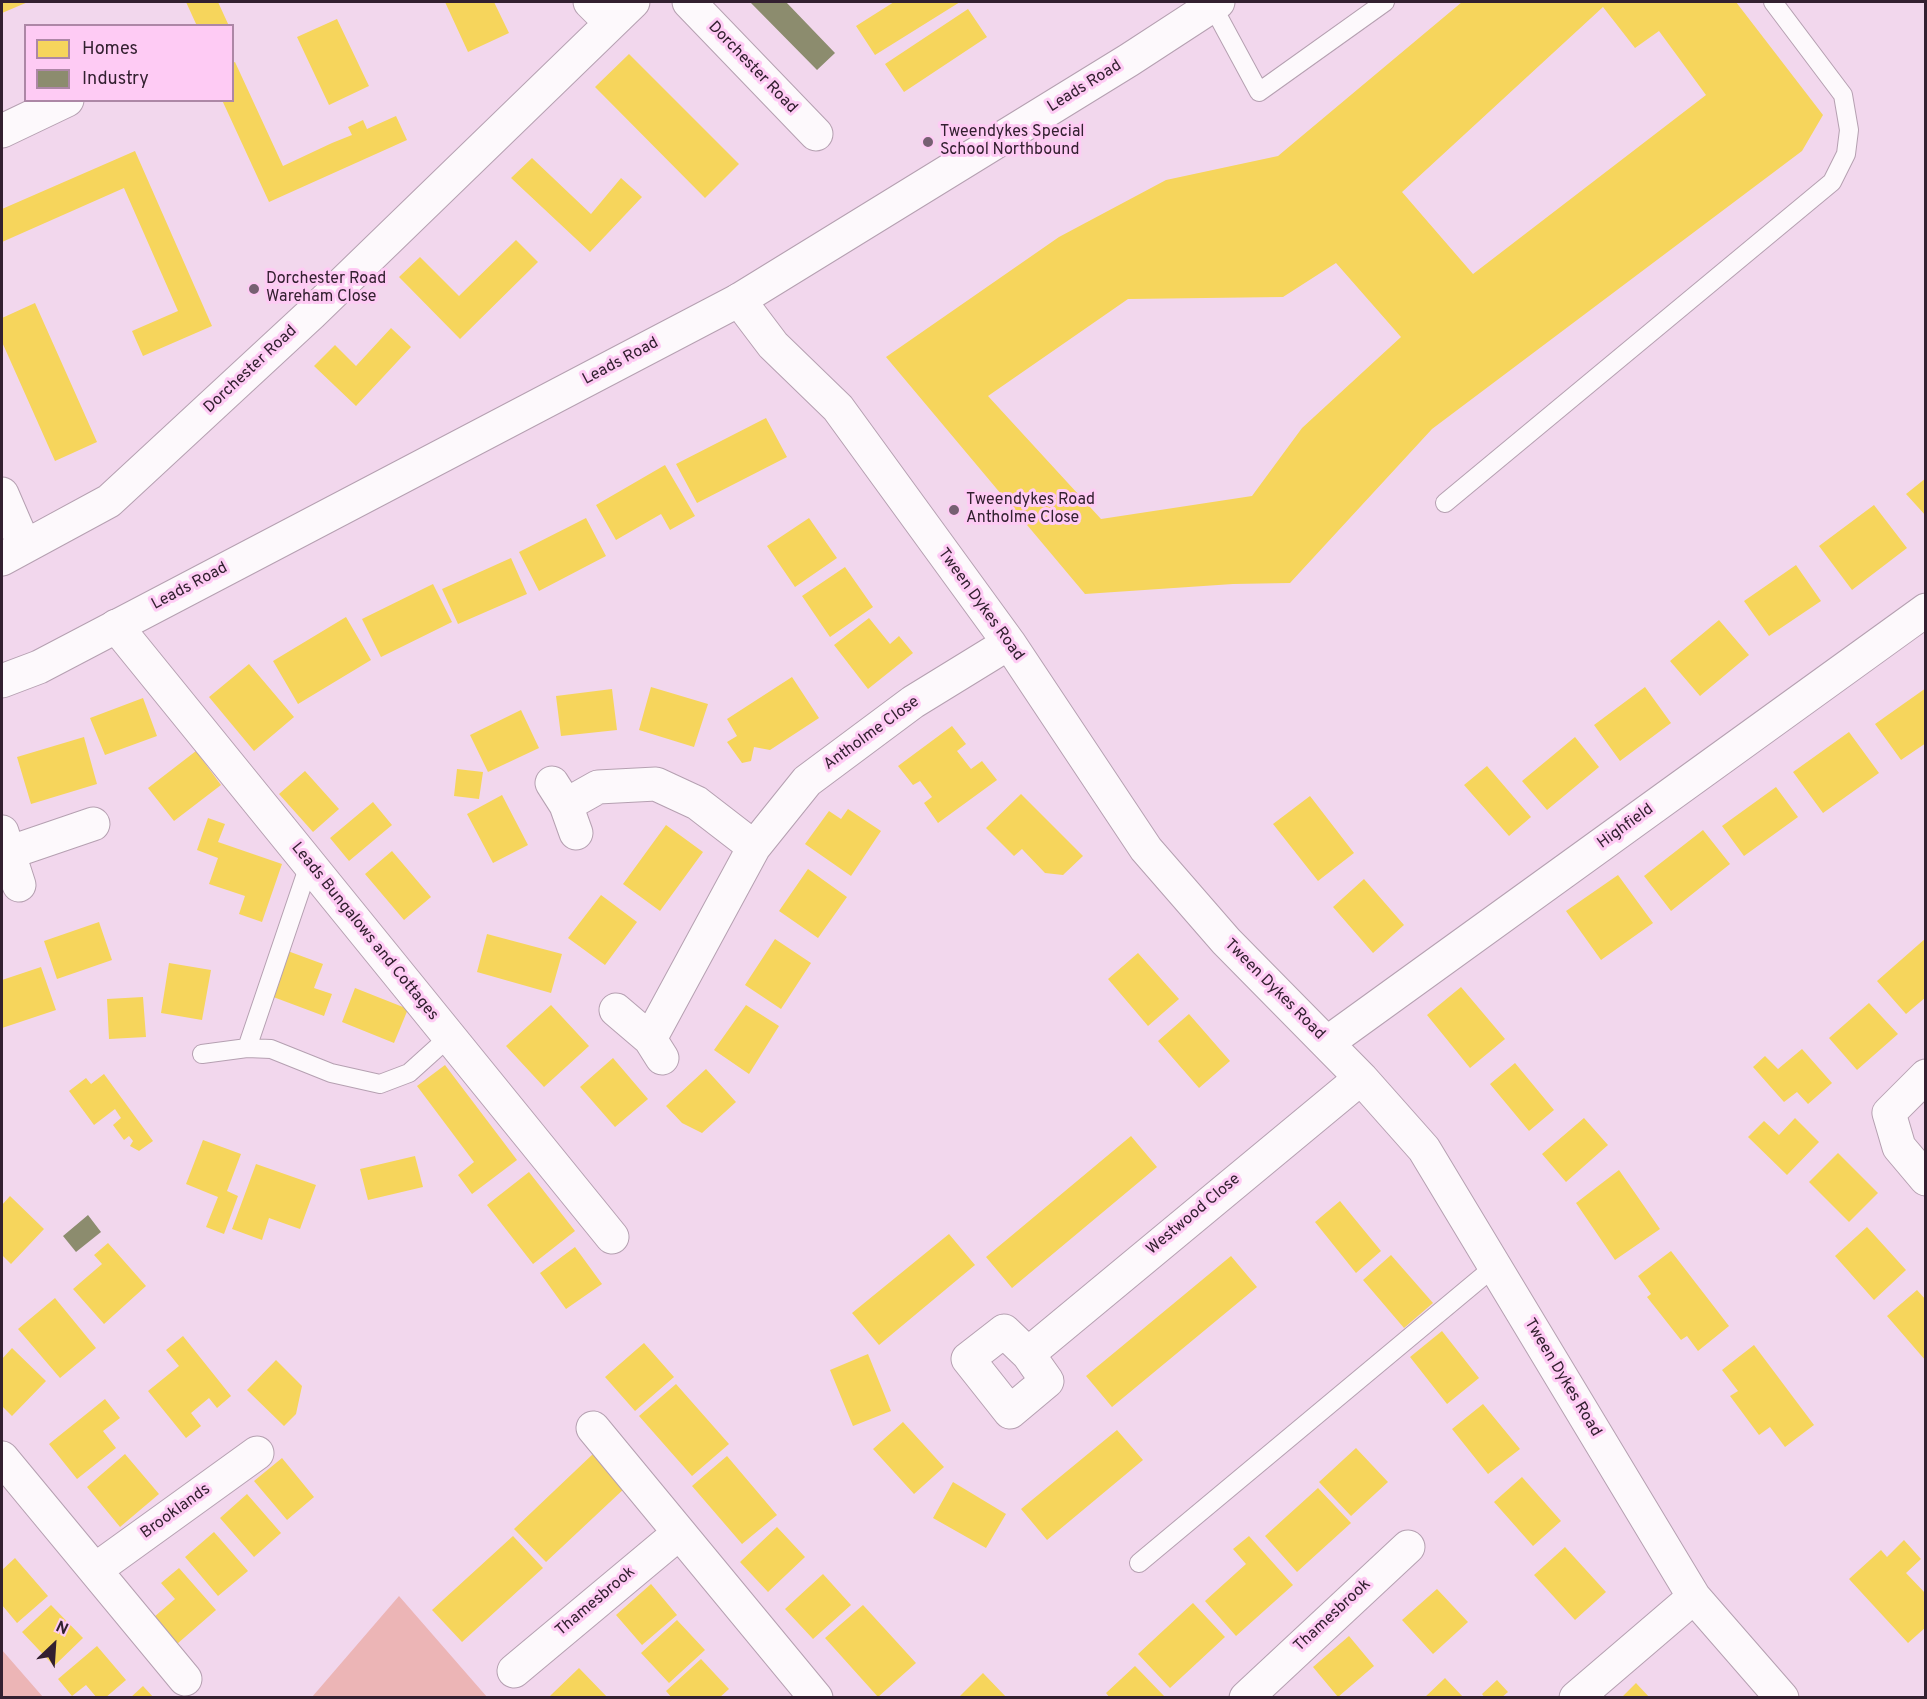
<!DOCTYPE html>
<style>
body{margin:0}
#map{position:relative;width:1927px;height:1699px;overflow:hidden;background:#f2d7ed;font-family:Overpass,sans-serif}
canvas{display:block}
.frame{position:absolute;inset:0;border:3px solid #332030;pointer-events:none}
.legend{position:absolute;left:24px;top:24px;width:210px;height:78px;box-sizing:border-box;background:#fecbf4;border:2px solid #ad87a6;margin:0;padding:8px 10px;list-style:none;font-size:18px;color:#332030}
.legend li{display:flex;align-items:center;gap:12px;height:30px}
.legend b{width:30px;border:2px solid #ad87a6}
.north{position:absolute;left:24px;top:1615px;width:60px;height:60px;-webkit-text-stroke:4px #fecbf4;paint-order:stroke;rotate:25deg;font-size:16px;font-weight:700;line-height:24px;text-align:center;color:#332030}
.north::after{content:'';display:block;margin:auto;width:21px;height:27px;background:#332030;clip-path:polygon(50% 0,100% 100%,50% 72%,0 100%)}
</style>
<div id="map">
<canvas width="1927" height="1699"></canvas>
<div class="frame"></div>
<ul class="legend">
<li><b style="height:16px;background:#f6d55c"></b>Homes</li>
<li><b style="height:16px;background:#8c8c6e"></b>Industry</li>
</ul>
<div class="north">N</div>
</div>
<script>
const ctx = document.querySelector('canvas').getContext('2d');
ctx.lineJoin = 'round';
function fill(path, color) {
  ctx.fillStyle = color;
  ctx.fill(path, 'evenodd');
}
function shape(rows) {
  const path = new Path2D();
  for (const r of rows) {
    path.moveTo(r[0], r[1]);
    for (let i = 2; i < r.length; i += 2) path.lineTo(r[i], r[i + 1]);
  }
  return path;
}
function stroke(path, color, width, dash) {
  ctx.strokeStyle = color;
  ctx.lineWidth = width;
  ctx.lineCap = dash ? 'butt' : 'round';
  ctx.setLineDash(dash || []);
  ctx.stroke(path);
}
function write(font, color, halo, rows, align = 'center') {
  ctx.font = font + ' Overpass,sans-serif';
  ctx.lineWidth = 6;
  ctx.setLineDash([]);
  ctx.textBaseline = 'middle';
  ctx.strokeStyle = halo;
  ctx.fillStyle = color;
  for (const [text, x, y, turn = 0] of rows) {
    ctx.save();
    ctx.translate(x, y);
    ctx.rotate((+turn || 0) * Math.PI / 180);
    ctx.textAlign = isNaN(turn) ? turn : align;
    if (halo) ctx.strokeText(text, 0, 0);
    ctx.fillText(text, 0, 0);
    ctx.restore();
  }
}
fill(shape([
 [399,1596,487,1697,312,1697],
 [2,1650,43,1697,2,1697]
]), '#ecb5b6');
fill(shape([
 [2,2,28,2,2,13],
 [186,2,218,2,229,26,197,26],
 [445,2,494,2,509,33,468,52],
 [894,2,960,2,875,55,856,26],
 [1462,2,1736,2,1823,115,1802,151,1432,429,1290,583,1233,584,1085,594,886,357,1059,237,1166,180,1278,156],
 [1603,7,1635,48,1659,31,1706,95,1473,274,1402,192],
 [1336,263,1401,337,1302,428,1252,496,1101,519,988,396,1128,299,1283,297],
 [968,9,987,37,904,92,885,64],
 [337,19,369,86,329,105,297,37],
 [629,54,739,164,705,198,595,87],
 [235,62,283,166,332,143,352,135,348,127,363,120,367,129,396,116,407,140,269,202,222,100,232,100,232,63],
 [135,151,212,326,143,356,132,331,178,311,124,188,2,242,2,209],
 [532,158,591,214,621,178,642,197,590,252,511,178],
 [516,240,538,262,460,339,399,277,420,257,459,296],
 [35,303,97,442,55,461,2,342,2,318],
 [391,328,411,347,356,406,314,366,335,345,356,366],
 [766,418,787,457,697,503,676,464],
 [665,465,695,516,670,530,661,514,616,540,596,505],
 [1926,478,1926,516,1906,494],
 [1874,505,1907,548,1852,590,1819,546],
 [586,518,606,556,539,591,519,552],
 [809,518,837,558,795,587,767,546],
 [511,558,527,594,458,624,442,589],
 [1796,565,1821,601,1769,636,1744,601],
 [845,567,873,607,830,637,802,596],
 [433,584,452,622,381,657,362,619],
 [346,617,371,660,298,704,273,661],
 [869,618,890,644,899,636,913,653,868,689,834,645],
 [1719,620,1749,655,1700,696,1670,661],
 [249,664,294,717,254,751,209,697],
 [792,677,819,718,770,750,754,747,751,761,742,763,727,742,737,736,727,719],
 [651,687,708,704,694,747,639,730],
 [1645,687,1671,723,1620,761,1594,725],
 [1926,688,1926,743,1901,760,1875,724],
 [612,689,617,730,561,736,556,696],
 [143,698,157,736,105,755,90,718],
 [521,710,539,748,488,772,470,735],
 [952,726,966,744,957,751,971,769,982,761,997,780,938,823,924,803,932,797,920,781,913,785,898,766],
 [1849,732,1879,773,1823,813,1793,772],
 [84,737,97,784,31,804,17,757],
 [1575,737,1599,767,1547,810,1522,781],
 [196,751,221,785,174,821,148,788],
 [1487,766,1531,817,1509,836,1464,785],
 [457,769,483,772,479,799,454,796],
 [305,771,339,809,313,832,279,794],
 [1776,787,1798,817,1744,856,1722,826],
 [1021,794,1083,856,1063,875,1045,873,1022,849,1014,856,986,828],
 [502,795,528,845,493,863,467,814],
 [1310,796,1354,853,1318,881,1273,824],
 [373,802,392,825,349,861,330,838],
 [848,809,881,831,851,876,805,844,829,811,841,819],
 [208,818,225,824,218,842,282,864,262,922,239,914,245,896,209,884,218,858,197,850],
 [666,825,703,852,660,911,623,884],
 [1703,830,1730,864,1671,911,1644,876],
 [392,851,431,897,404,920,365,874],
 [808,869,847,897,818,938,779,911],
 [1618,875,1653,923,1601,960,1566,911],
 [1364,879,1404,925,1373,953,1333,907],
 [601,895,637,922,605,965,568,938],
 [99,922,112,960,57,979,44,941],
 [487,934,562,954,551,993,477,972],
 [1926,938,1926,997,1906,1014,1877,981],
 [775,939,811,963,781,1009,745,985],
 [285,950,323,964,314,988,332,994,324,1016,268,995],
 [1138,953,1179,999,1148,1026,1108,979],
 [169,963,211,970,202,1020,161,1013],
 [41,967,56,1010,2,1028,2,980],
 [1461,987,1505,1039,1470,1068,1427,1015],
 [355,988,408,1009,394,1043,342,1022],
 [143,997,146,1037,109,1039,107,999],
 [1869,1003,1898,1034,1857,1070,1829,1038],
 [551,1005,589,1046,544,1087,506,1046],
 [746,1005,779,1026,749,1074,714,1050],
 [1189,1014,1230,1061,1199,1088,1158,1041],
 [1802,1049,1832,1083,1808,1104,1797,1092,1784,1102,1753,1067,1765,1056,1778,1069],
 [613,1058,648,1099,615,1127,580,1087],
 [1515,1063,1554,1110,1529,1131,1490,1084],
 [445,1065,517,1160,472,1194,458,1175,474,1162,417,1086],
 [706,1069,736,1102,702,1133,682,1123,666,1106],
 [104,1074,153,1141,139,1151,130,1146,133,1141,129,1136,124,1140,113,1125,121,1118,115,1109,94,1125,69,1091,86,1078,91,1084],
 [1584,1118,1608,1145,1566,1182,1542,1154],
 [1795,1118,1819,1142,1787,1175,1748,1137,1764,1121,1779,1135],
 [1131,1136,1157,1167,1012,1288,986,1257],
 [203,1140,241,1154,227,1191,238,1196,224,1234,206,1227,218,1197,186,1184],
 [1838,1153,1878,1193,1849,1222,1809,1182],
 [415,1156,423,1187,368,1200,360,1169],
 [256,1164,316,1185,300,1229,269,1218,262,1240,232,1229],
 [1619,1170,1660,1229,1615,1260,1576,1203],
 [529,1172,575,1231,533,1264,487,1205],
 [10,1196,44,1229,11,1264,2,1255,2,1205],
 [1340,1201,1381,1251,1356,1273,1315,1222],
 [1867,1227,1906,1270,1874,1300,1835,1256],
 [949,1234,975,1265,879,1345,852,1313],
 [108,1243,146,1286,104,1324,73,1289,102,1264,94,1255],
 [575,1247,602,1284,566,1309,540,1273],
 [1671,1251,1729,1326,1698,1351,1687,1336,1681,1340,1647,1297,1651,1294,1638,1276],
 [1391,1255,1433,1303,1404,1328,1363,1280],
 [1231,1256,1257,1287,1112,1407,1086,1376],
 [1917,1290,1926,1300,1926,1361,1887,1316],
 [55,1298,96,1348,60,1378,18,1329],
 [1442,1331,1479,1378,1447,1404,1410,1357],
 [183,1336,231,1396,217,1408,209,1398,191,1413,201,1426,186,1438,148,1391,179,1366,166,1350],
 [644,1343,674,1377,635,1411,605,1377],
 [1754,1345,1814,1425,1785,1447,1770,1427,1759,1435,1730,1396,1738,1391,1722,1370],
 [12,1348,46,1381,12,1416,2,1406,2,1359],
 [868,1354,891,1411,853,1426,830,1370],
 [276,1360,302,1386,296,1414,284,1426,247,1390],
 [676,1384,729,1444,692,1476,639,1416],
 [105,1399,120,1418,103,1431,116,1448,77,1479,49,1444],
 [1483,1404,1520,1449,1488,1474,1452,1429],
 [903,1422,944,1467,914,1494,873,1449],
 [1117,1430,1143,1460,1047,1540,1021,1509],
 [1356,1448,1388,1482,1351,1516,1319,1482],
 [594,1453,626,1487,546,1562,514,1529],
 [125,1454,159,1494,120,1527,87,1487],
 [727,1456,777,1515,742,1544,692,1486],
 [282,1458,314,1497,287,1520,254,1481],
 [1522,1477,1561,1521,1533,1546,1494,1502],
 [953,1482,1006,1514,986,1548,933,1518],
 [1318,1488,1351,1523,1297,1572,1265,1536],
 [247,1494,281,1533,254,1557,220,1518],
 [777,1527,805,1557,768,1592,740,1562],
 [214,1532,248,1571,218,1596,185,1557],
 [513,1536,543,1568,462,1642,432,1610],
 [1249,1536,1293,1585,1236,1636,1205,1601,1246,1564,1233,1549],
 [1904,1540,1921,1559,1906,1573,1926,1594,1926,1627,1908,1643,1849,1579,1881,1550,1887,1557],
 [1565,1547,1606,1592,1575,1620,1534,1575],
 [15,1558,48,1596,17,1623,2,1605,2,1570],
 [179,1568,216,1610,177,1644,154,1617,175,1599,161,1583],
 [823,1574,851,1605,813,1639,785,1609],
 [651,1584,677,1615,642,1645,616,1615],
 [1437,1589,1468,1622,1433,1654,1402,1620],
 [1193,1603,1225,1637,1170,1688,1138,1654],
 [51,1605,83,1638,54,1666,22,1632],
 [863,1605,916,1663,878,1697,825,1638],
 [677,1620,705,1650,669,1683,641,1653],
 [1349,1636,1374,1666,1338,1697,1313,1667],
 [97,1646,126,1680,105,1698,97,1698,86,1685,72,1696,58,1679],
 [701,1659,729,1689,719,1698,672,1698,666,1691],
 [1135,1666,1166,1698,1110,1698,1106,1693],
 [579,1668,608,1698,548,1698,552,1694],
 [983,1673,1007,1698,958,1698],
 [1445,1678,1464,1698,1424,1698],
 [1497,1680,1508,1692,1501,1698,1485,1698,1482,1694],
 [1636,1683,1650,1698,1621,1698],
 [143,1686,154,1698,130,1698]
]), '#f6d55c');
fill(shape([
 [750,2,786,2,835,53,817,70],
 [88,1215,101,1232,76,1252,63,1236]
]), '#8c8c6e');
const service = shape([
 [1212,5,1259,92,1385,2],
 [1445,503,1832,182,1846,154,1849,130,1843,95,1773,2],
 [247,1048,309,865],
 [202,1054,247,1048,271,1049,331,1073,380,1084,409,1073,449,1037],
 [1139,1563,1494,1267]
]);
const minor = shape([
 [590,2,610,22],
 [689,2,816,134],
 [2,131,67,100],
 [739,300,773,345,838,408,1009,643,1146,849,1226,941,1361,1078,1424,1149,1694,1597,1782,1698],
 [2,494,24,545],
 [2,559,109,501,311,314,633,2],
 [116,626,612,1237],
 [552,783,566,805,576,833],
 [566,805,598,787,656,784,697,803,754,847],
 [2,832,19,885],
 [8,853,93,824],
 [616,1010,650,1039,662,1058],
 [650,1039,754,847,807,781,913,702,1009,643],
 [1327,1043,1926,610],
 [1926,1076,1889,1113,1899,1147,1926,1179],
 [1004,1331,1028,1354,1047,1381,1010,1412,968,1359,1004,1331],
 [1028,1354,1361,1078],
 [593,1428,816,1698],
 [2,1458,185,1679],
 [95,1570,257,1453],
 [514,1671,678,1534],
 [1246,1698,1408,1547],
 [1576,1698,1694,1597]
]);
const secondary = shape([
 [2,681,39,667,739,300,1129,60,1218,2]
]);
stroke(service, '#b5a0b1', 20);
stroke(minor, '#b5a0b1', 35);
stroke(secondary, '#b5a0b1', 35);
stroke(service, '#fdf9fc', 18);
stroke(minor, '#fdf9fc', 33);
stroke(secondary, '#fdf9fc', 33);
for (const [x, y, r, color] of [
 [928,142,6,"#766072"],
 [254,289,6,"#766072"],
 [954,510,6,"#766072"]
]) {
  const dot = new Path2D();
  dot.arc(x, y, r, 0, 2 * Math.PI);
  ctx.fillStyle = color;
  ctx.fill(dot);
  stroke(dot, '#fecbf4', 2);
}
write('16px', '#332030', '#fecbf4', [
 ["Dorchester Road",752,68,46],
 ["Leads Road",1085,87,-32],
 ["Leads Road",621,362,-28],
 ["Dorchester Road",251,370,-43],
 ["Leads Road",190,587,-28],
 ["Tween Dykes Road",980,605,54],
 ["Antholme Close",872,734,-36],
 ["Highfield",1626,827,-36],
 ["Leads Bungalows and Cottages",364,932,51],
 ["Tween Dykes Road",1274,990,45],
 ["Westwood Close",1194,1215,-40],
 ["Tween Dykes Road",1562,1378,59],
 ["Brooklands",176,1512,-36],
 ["Thamesbrook",596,1602,-40],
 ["Thamesbrook",1333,1616,-43]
]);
write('16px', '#332030', '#fecbf4', [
 ["Tweendykes Special",940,133],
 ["School Northbound",940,151],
 ["Dorchester Road",266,280],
 ["Wareham Close",266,298],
 ["Tweendykes Road",966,501],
 ["Antholme Close",966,519]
], 'left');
</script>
